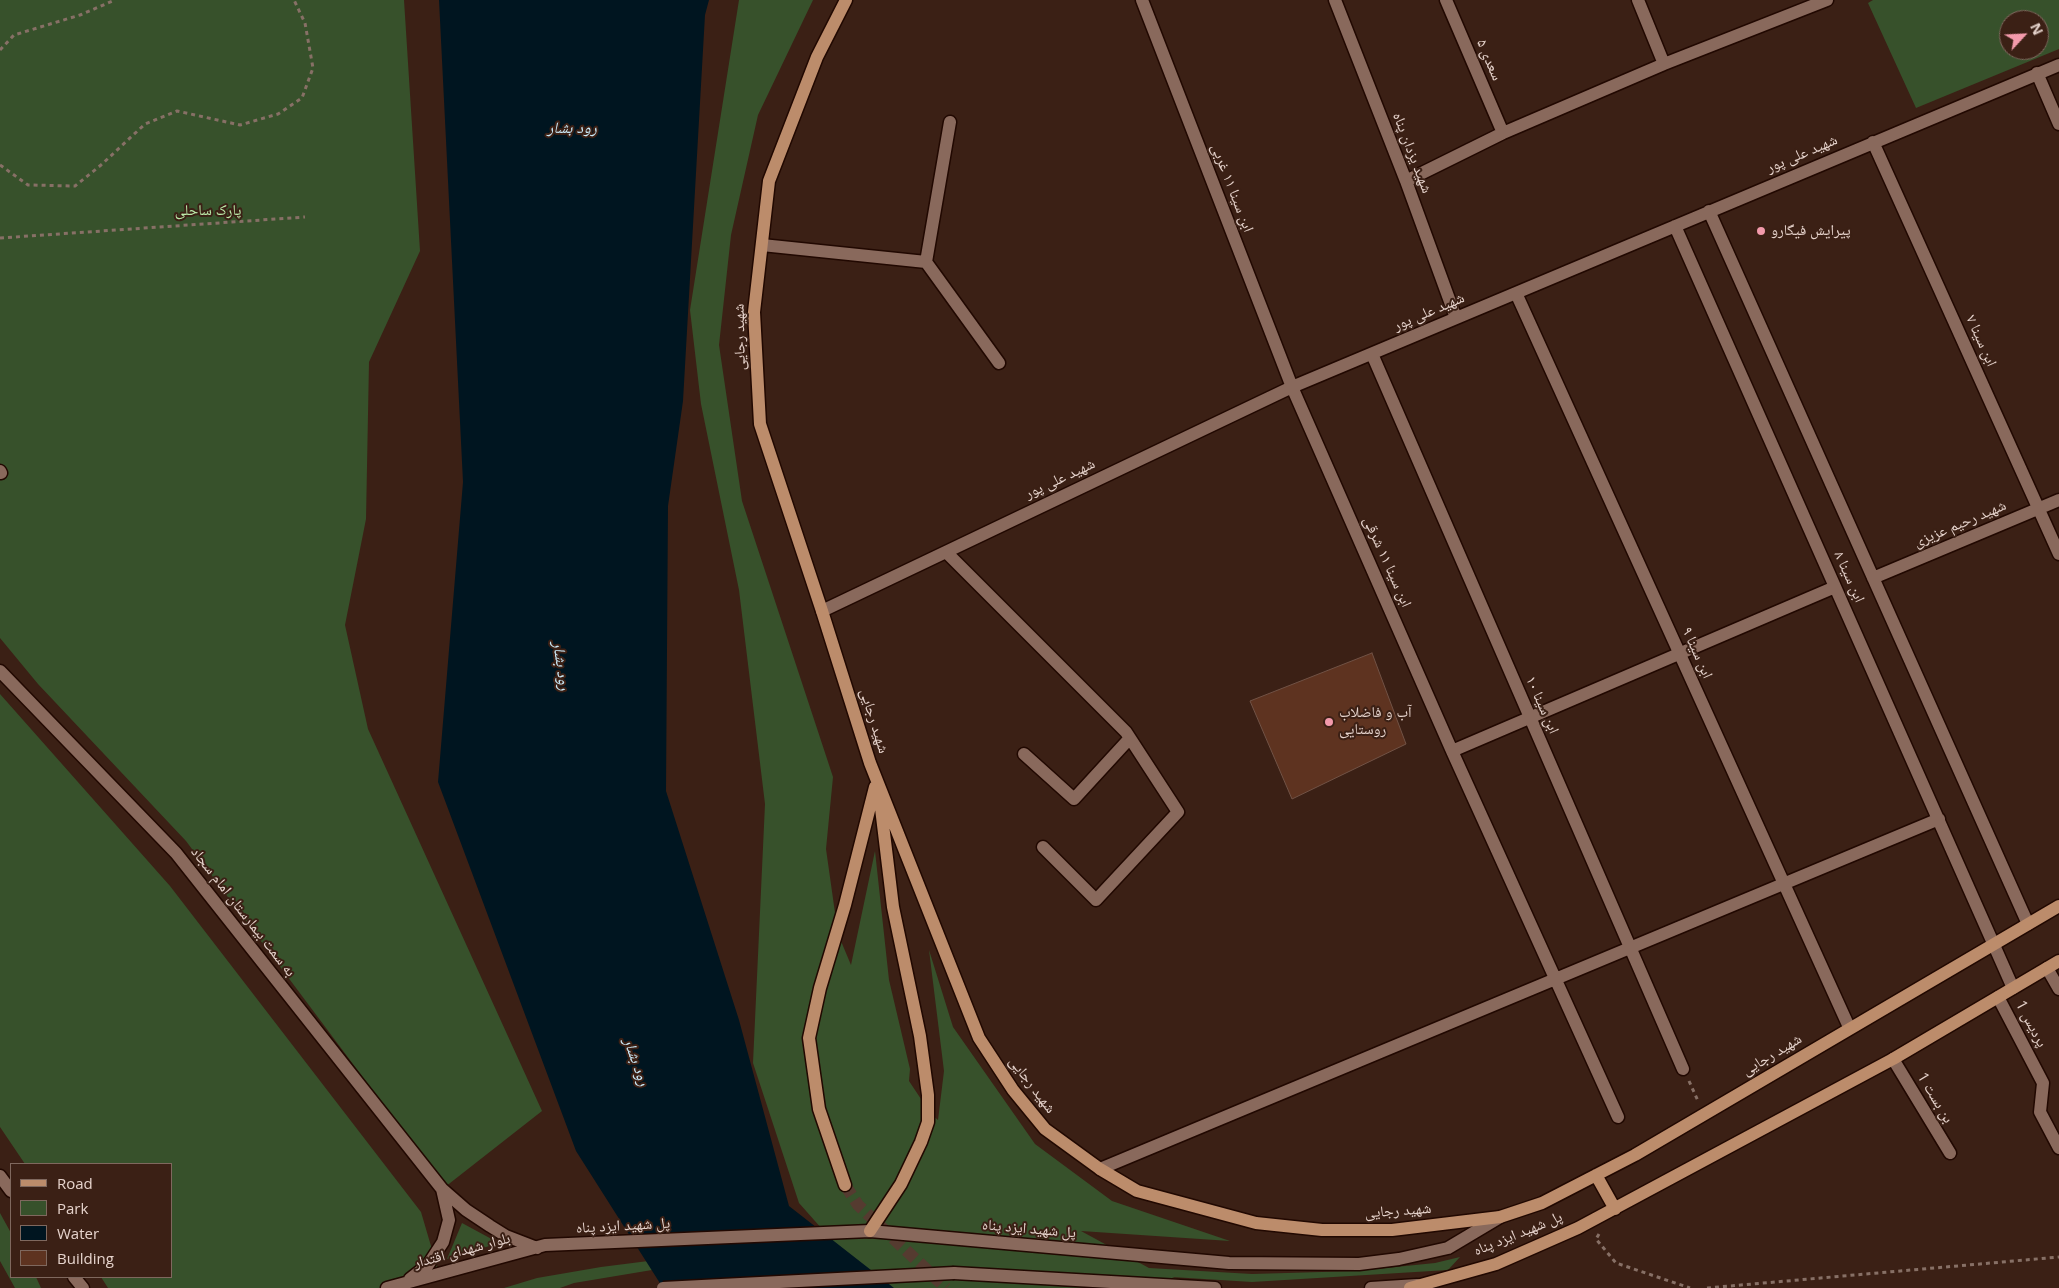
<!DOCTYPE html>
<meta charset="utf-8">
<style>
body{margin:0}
#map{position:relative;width:2059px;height:1288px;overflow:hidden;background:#3b2015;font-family:"Open Sans",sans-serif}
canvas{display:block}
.legend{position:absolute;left:10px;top:1163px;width:162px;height:115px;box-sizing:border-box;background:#3b2015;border:1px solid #7f685e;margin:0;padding:6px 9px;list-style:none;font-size:15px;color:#e6d3cc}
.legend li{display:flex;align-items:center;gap:10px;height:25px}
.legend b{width:25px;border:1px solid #7f685e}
.north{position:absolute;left:1999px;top:10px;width:50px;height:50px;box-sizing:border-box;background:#3b2015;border:1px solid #7f685e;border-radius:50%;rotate:65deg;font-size:14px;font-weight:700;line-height:20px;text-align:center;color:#e6d3cc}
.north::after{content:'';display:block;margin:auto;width:18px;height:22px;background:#f39aab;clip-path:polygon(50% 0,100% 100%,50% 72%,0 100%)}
</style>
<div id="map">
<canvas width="2059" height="1288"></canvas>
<ul class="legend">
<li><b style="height:6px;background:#bc8c6b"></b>Road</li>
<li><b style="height:14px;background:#37512b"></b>Park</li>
<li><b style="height:14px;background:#001520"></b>Water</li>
<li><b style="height:14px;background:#5e3320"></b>Building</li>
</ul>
<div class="north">N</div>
</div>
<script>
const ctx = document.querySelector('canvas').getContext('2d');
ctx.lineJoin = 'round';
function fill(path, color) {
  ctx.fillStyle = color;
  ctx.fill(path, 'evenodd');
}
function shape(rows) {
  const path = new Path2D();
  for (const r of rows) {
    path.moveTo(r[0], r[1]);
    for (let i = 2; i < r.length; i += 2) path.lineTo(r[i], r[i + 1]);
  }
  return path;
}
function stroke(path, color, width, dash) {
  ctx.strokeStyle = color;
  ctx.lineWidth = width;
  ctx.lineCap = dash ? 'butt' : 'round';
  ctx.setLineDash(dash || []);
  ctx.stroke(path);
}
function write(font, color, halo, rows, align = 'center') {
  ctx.font = font + ' "Open Sans","Noto Naskh Arabic",sans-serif';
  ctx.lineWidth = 4;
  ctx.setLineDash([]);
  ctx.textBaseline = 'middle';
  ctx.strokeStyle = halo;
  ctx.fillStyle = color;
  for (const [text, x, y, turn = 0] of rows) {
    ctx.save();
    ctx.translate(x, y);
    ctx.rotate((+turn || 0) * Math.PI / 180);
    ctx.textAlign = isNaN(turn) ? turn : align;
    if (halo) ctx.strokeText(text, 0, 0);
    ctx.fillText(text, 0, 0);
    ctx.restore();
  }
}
fill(shape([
 [0,0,404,0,420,251,369,362,366,519,345,625,368,729,542,1111,445,1187,186,841,38,684,0,638],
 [739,0,813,0,758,115,731,235,719,345,742,501,833,777,826,849,838,934,851,965,875,851,889,980,910,1069,909,1081,931,1114,938,1120,944,1071,929,950,953,1027,1035,1144,1112,1201,1230,1241,1081,1231,1149,1268,1252,1274,1356,1271,1435,1263,1460,1257,1448,1270,1252,1282,1172,1277,1199,1288,881,1288,676,1266,574,1283,560,1288,504,1288,537,1278,601,1267,830,1238,799,1203,753,1063,765,804,739,590,701,404,690,310],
 [1873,0,2059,0,2059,49,1916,108,1868,3],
 [2009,20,2039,20,2039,50,2009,50],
 [0,694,170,886,421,1212,441,1280,389,1288,108,1288,101,1277,171,1277,171,1164,25,1164,0,1127],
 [0,1213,11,1233,11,1277,36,1277,41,1288,15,1288,0,1261],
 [462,1223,499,1243,447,1259]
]), '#37512b');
fill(shape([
 [439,0,709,0,705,15,683,401,668,506,666,791,739,1020,789,1206,894,1288,663,1288,576,1151,438,782,463,482]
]), '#001520');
const building = shape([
 [1372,653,1406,744,1292,799,1250,701,1372,653]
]);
fill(building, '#5e3320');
stroke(building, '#715245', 1);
stroke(shape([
 [845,1185,858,1205,946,1288]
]), '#553b30', 12, [12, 6]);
const minor = shape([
 [1142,0,1292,387,1452,751,1618,1117],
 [1335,0,1406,181,1456,318],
 [1446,0,1503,133],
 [1638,0,1664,64],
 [2037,73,2059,124],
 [1873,142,2059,554],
 [1406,181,1503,133,1664,64,1827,0],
 [1709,211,2028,924],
 [1675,226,2013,988],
 [762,245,926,262,950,122],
 [926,262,999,363],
 [1516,293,1849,1027],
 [1372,354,1683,1069],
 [0,471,1,473],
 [946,552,1126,732,1178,812,1096,900,1043,847],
 [1873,578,2059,500],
 [822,611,1292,387,2059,65],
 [0,671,176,853,442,1189,466,1210,490,1226,506,1236,537,1248],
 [1452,751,1835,587],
 [1024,754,1074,799,1130,738],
 [2047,968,2059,989],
 [1998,997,2043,1083,2040,1112,2059,1148],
 [1893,1059,1950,1153],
 [1100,1169,1939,819],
 [0,1176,11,1191],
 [954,1273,1215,1288],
 [74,1277,83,1288],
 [410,1279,428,1265,443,1242,449,1220,442,1189],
 [387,1288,545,1245,870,1231,1229,1263,1359,1264,1399,1259,1448,1248,1500,1217],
 [1371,1288,1417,1285]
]);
const major = shape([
 [846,0,817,57,769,181,754,312,760,424,822,611,870,763,979,1038,1013,1090,1045,1129,1100,1169,1137,1191,1256,1223,1322,1230,1392,1230,1500,1217,1542,1203,1635,1155,2059,906],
 [1596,1175,1615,1209],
 [845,1185,819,1109,809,1038,820,988,845,905,875,787],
 [870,1231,901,1184,921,1142,928,1122,928,1095,920,1036,893,907,880,800],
 [1410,1288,1496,1264,1578,1228,1893,1059,2059,961]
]);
stroke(minor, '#210801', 15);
stroke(major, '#210801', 15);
stroke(shape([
 [0,50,14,35,80,15,115,0],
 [0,165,28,185,75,186,101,165,145,124,177,111,240,125,278,114,302,98,313,68,305,23,294,0],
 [0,238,305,217],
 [1689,1081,1698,1101],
 [1599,1234,1596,1239,1616,1263,1690,1288],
 [1707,1288,2059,1257]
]), '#877066', 3, [4, 4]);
stroke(minor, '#89695c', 12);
stroke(major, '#bc8c6b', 12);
const minorBridge = shape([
 [663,1288,954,1273]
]);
stroke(minorBridge, '#210801', 15, []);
stroke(minorBridge, '#89695c', 12);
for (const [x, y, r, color] of [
 [1761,231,5,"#f39aab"],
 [1329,722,5,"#f39aab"]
]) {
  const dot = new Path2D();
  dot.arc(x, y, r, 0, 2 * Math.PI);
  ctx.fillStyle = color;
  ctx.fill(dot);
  stroke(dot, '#3b2015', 2);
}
write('15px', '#e6d3cc', '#3b2015', [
 ["سعدی ۵",1489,60,67],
 ["شهید یزدان پناه",1412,153,69],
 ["شهید علی پور",1802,154,-23],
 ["ابن سینا ۱۱ غربی",1232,188,69],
 ["شهید علی پور",1429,312,-23],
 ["شهید رجایی",740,337,-91],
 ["ابن سینا ۷",1981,341,66],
 ["شهید علی پور",1060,479,-25],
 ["شهید رحیم عزیزی",1960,524,-23],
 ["ابن سینا ۱۱ شرقی",1387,562,66],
 ["ابن سینا ۸",1849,577,66],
 ["ابن سینا ۹",1697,653,66],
 ["ابن سینا ۱۰",1542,705,66],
 ["شهید رجایی",874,721,73],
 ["به سمت بیمارستان امام سجاد",243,912,52],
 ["پردیس 1",2031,1024,62],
 ["شهید رجایی",1772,1055,-31],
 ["شهید رجایی",1032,1085,53],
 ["بن بست 1",1935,1098,59],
 ["شهید رجایی",1398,1211,-4],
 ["پل شهید ایزد پناه",623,1226,-3],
 ["پل شهید ایزد پناه",1029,1229,5],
 ["پل شهید ایزد پناه",1518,1234,-22],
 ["بلوار شهدای اقتدار",462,1251,-15]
]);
write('15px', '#bdecab', '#3b2015', [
 ["پارک ساحلی",208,211]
]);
write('15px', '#e6d3cc', '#3b2015', [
 ["پیرایش فیگارو",1771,231],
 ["آب و فاضلاب",1339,713],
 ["روستایی",1339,730]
], 'left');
write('italic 16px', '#c9e9f8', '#3b2015', [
 ["رود بشار",572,128],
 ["رود بشار",561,666,82],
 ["رود بشار",636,1062,71]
]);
</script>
